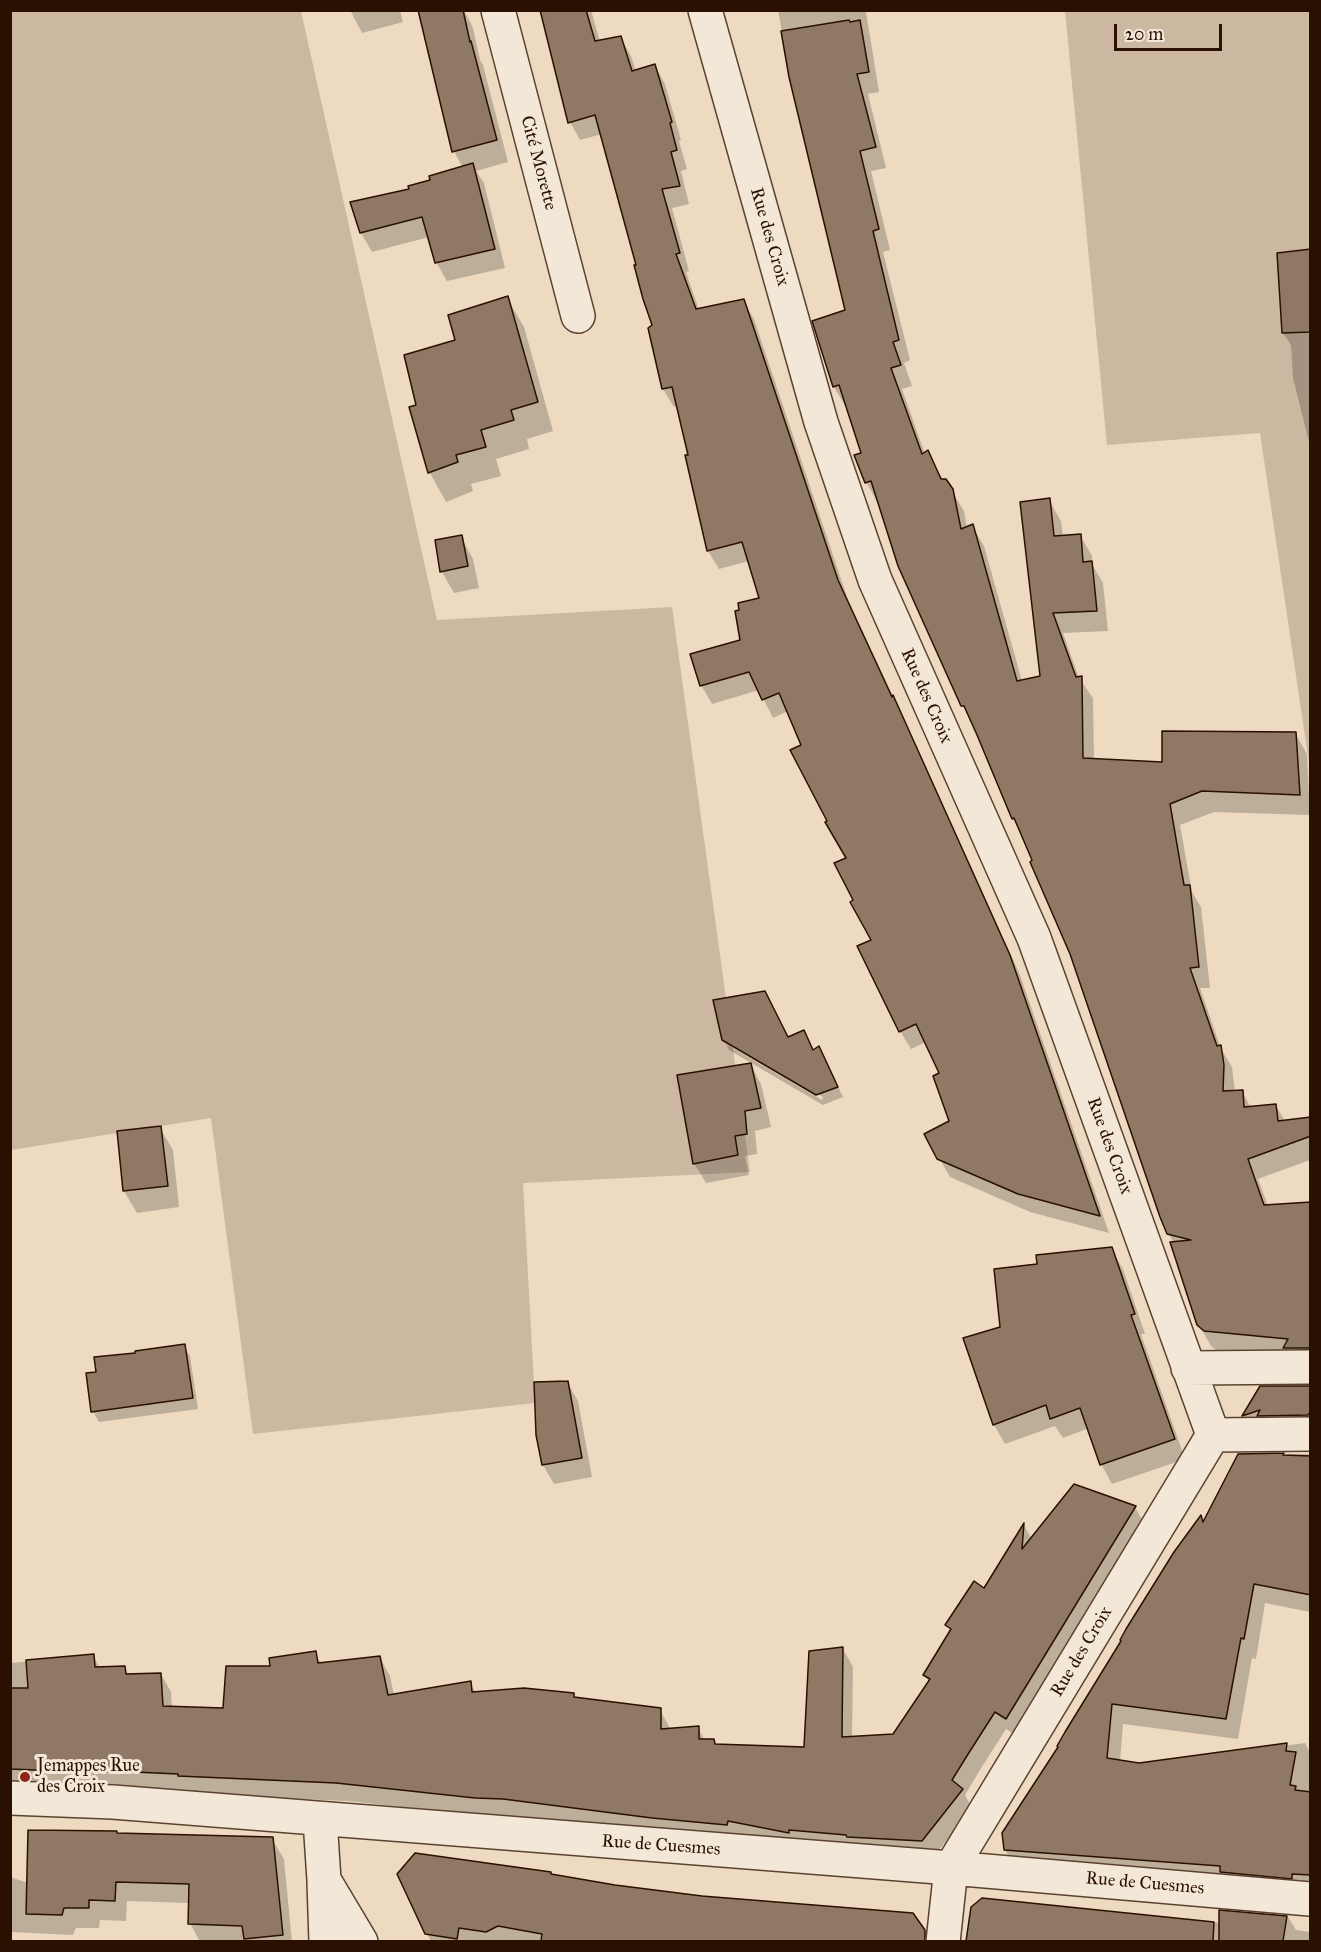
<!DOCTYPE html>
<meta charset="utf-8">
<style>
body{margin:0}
#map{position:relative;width:1321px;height:1952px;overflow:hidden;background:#eddac1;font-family:"IM FELL Great Primer",serif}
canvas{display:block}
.frame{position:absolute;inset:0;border:12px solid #2a1000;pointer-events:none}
.scale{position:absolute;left:1114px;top:24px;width:108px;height:27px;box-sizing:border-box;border:3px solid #2a1000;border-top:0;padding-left:8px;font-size:18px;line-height:21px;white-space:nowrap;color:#2a1000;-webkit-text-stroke:4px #f3e7d7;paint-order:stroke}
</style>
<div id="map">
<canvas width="1321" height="1952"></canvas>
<div class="frame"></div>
<div class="scale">20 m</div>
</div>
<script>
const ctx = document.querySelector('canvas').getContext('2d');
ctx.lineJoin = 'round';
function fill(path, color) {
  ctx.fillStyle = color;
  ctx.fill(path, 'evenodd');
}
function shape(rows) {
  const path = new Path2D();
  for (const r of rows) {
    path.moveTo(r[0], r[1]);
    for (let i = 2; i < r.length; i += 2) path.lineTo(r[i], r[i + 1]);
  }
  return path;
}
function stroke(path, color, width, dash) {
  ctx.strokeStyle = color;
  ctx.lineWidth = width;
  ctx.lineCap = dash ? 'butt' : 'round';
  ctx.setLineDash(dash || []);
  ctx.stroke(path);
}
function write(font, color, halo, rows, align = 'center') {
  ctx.font = font + ' "IM FELL Great Primer",serif';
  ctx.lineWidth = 6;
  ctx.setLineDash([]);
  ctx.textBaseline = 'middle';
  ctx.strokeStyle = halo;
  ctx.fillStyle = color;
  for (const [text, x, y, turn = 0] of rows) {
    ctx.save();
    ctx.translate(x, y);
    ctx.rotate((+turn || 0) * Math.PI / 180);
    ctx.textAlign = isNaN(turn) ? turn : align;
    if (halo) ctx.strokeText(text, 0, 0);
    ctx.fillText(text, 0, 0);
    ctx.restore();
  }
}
fill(shape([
 [11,11,301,11,437,620,672,607,750,1172,523,1183,535,1403,253,1434,211,1118,11,1150],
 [1065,11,1310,11,1310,770,1260,433,1107,445]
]), '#ccb8a0');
fill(shape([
 [350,10,400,10,403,22,362,33],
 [443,10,464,10,473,28,480,60,483,65,508,162,476,171,484,183,505,268,447,281,436,262,429,237,372,252,361,233,411,190,463,168,454,151],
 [542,10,591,10,600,42,620,37,631,56,636,71,655,66,665,84,681,140,679,141,687,169,681,171,689,204,672,208,689,271,686,272,699,310,743,301,754,319,848,600,902,715,1020,975,1109,1233,1030,1212,950,1177,939,1158,951,1122,941,1074,926,1042,911,1049,900,1031,873,941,855,901,848,859,829,821,803,746,788,711,773,718,759,690,712,704,701,685,742,641,761,599,749,561,719,569,708,551,687,457,690,456,678,406,674,407,663,389,654,326,602,134,580,140,570,122],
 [778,10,871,10,866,12,879,92,868,94,886,168,871,171,890,250,883,252,910,360,904,363,912,386,902,389,925,454,928,452,943,480,951,490,964,511,967,528,972,526,984,546,1022,681,1041,677,1049,500,1061,521,1063,537,1080,535,1092,556,1092,564,1103,583,1108,631,1063,633,1079,678,1093,698,1094,760,1163,764,1295,733,1307,754,1310,815,1214,812,1180,825,1192,892,1201,907,1210,988,1200,988,1221,1049,1232,1067,1235,1092,1242,1091,1251,1108,1276,1106,1285,1121,1310,1118,1310,1160,1258,1179,1268,1206,1310,1204,1310,1368,1290,1358,1217,1351,1211,1346,1199,1325,1174,1243,1168,1233,1072,953,1024,837,1013,819,974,726,963,706,878,503,866,482,863,454,848,407,846,407,834,387,814,322,847,311,790,76],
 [1310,251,1310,446,1293,378,1291,345,1283,333],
 [507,298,524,327,553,431,527,439,529,449,496,459,501,476,471,484,473,491,446,502,430,473,411,408,418,406,457,341],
 [461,537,473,559,479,588,454,593,442,572],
 [723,1039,788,1039,825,1059,843,1097,823,1105,729,1050,726,1044,822,1100,823,1097,725,1040,725,1042],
 [750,1064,761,1084,771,1127,755,1131,757,1154,745,1156,749,1175,706,1183,694,1163],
 [160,1128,173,1150,179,1207,137,1213,124,1191],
 [1111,1249,1123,1269,1145,1334,1141,1334,1185,1459,1112,1484,1101,1464,1089,1428,1063,1438,1055,1426,1005,1444,994,1425,965,1339,1001,1328,1038,1266],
 [184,1346,190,1356,198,1409,99,1422,93,1411,98,1373,137,1354],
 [567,1382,578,1401,592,1477,554,1484,543,1465],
 [1310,1387,1310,1436,1255,1436,1244,1416,1261,1388],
 [1310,1454,1310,1612,1265,1603,1256,1659,1252,1658,1238,1739,1123,1724,1120,1762,1139,1765,1305,1743,1310,1753,1310,1894,1017,1871,1005,1850,1059,1747,1201,1518,1204,1523,1239,1455],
 [1135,1507,1145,1525,1017,1736,1006,1729,980,1770,965,1795,972,1808,932,1859,664,1836,514,1817,486,1816,348,1801,10,1787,10,1663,93,1656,100,1668,124,1668,129,1676,161,1674,171,1692,172,1708,224,1710,272,1667,315,1653,321,1664,380,1658,390,1676,394,1695,470,1683,476,1693,573,1694,576,1699,660,1710,671,1730,698,1728,705,1741,715,1745,806,1749,843,1649,853,1667,852,1738,893,1735,929,1682,925,1675,951,1632,947,1625,985,1590,1024,1526,1032,1539],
 [118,1834,272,1839,284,1859,292,1942,200,1942,190,1923,190,1903,127,1901,126,1921,100,1920,99,1928,76,1928,73,1935,10,1932,10,1877,28,1883],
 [551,1876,702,1898,912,1914,932,1942,431,1942,427,1933],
 [982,1899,1221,1923,1221,1912,1288,1917,1296,1930,1310,1932,1310,1942,968,1942,972,1908]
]), '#0003');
const building = shape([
 [418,10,463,10,470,42,471,41,497,140,452,152,418,10],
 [540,10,586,10,595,41,621,36,632,71,655,64,672,122,670,123,677,150,671,152,680,186,662,189,680,253,676,254,696,309,744,299,838,580,892,697,893,695,1010,955,1100,1216,1018,1194,937,1159,924,1134,949,1121,933,1076,939,1073,916,1024,899,1032,857,946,871,940,850,902,853,900,834,863,846,858,825,822,827,821,790,750,801,745,779,693,762,700,749,672,700,686,690,654,740,640,735,611,739,610,738,603,759,598,742,542,707,551,685,455,688,455,672,387,662,389,648,328,652,325,643,299,634,265,636,265,595,115,568,123,540,10],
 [849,20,850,22,860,20,869,72,857,74,876,147,860,151,879,229,873,231,899,340,893,342,901,365,891,368,922,454,928,450,941,479,946,479,953,489,961,529,973,524,1017,681,1040,676,1020,502,1050,498,1054,536,1081,534,1083,562,1092,561,1097,611,1053,613,1076,677,1082,676,1083,758,1162,762,1162,731,1296,732,1300,795,1202,791,1170,804,1184,885,1190,885,1199,967,1190,968,1217,1046,1221,1045,1224,1065,1223,1091,1243,1090,1244,1107,1276,1104,1278,1121,1311,1117,1311,1136,1248,1159,1264,1205,1311,1202,1311,1348,1283,1348,1288,1339,1204,1331,1197,1325,1170,1242,1191,1240,1167,1234,1160,1217,1070,954,1030,862,1032,860,1014,818,1012,819,977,735,964,706,961,706,898,566,871,481,865,483,854,455,861,453,839,385,833,387,812,321,845,310,789,77,781,31,849,20],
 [473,163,495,249,435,263,422,217,360,233,350,202,409,189,408,186,430,180,429,176,473,163],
 [1311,249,1311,332,1282,333,1277,253,1311,249],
 [508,296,538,402,511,410,514,420,481,430,486,447,456,455,458,462,428,473,409,407,416,405,404,355,455,340,448,315,508,296],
 [462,535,468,566,440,572,435,540,462,535],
 [765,991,788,1037,804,1030,813,1050,819,1046,838,1087,816,1095,722,1040,713,1000,765,991],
 [751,1063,761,1108,745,1111,747,1134,735,1136,738,1155,693,1164,677,1075,751,1063],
 [161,1126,168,1186,123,1191,117,1131,161,1126],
 [1112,1247,1135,1314,1131,1315,1175,1439,1100,1465,1080,1408,1050,1419,1046,1405,993,1425,963,1338,1000,1327,994,1269,1037,1264,1036,1255,1112,1247],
 [185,1344,193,1398,91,1412,86,1373,96,1372,94,1357,135,1353,135,1351,185,1344],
 [568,1381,582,1458,542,1465,536,1435,534,1382,568,1381],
 [1260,1386,1311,1386,1311,1411,1308,1415,1257,1416,1260,1410,1242,1416,1260,1386],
 [1284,1453,1283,1455,1311,1456,1311,1595,1254,1584,1244,1639,1241,1638,1226,1719,1112,1704,1107,1758,1139,1763,1287,1743,1286,1751,1296,1752,1290,1785,1296,1786,1295,1790,1311,1792,1311,1875,1292,1874,1292,1879,1220,1872,1220,1866,1004,1850,1002,1833,1058,1747,1057,1746,1065,1732,1121,1641,1120,1640,1126,1629,1174,1552,1201,1515,1203,1522,1238,1454,1284,1453],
 [1074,1484,1136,1506,1006,1719,995,1712,970,1751,952,1780,963,1789,922,1841,847,1837,846,1835,789,1830,789,1833,728,1821,727,1825,652,1818,503,1799,475,1798,336,1783,178,1776,178,1774,134,1772,82,1772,10,1769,10,1688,28,1688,26,1660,94,1654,95,1667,125,1666,126,1674,161,1673,163,1706,223,1708,226,1666,270,1666,269,1658,316,1651,318,1663,380,1656,388,1695,471,1681,472,1692,524,1688,574,1693,574,1697,661,1708,661,1729,699,1726,699,1739,714,1739,715,1744,804,1747,809,1651,843,1647,842,1737,893,1734,930,1679,923,1675,951,1629,945,1625,974,1581,984,1588,1024,1523,1022,1549,1074,1484],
 [28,1830,117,1831,117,1833,273,1837,283,1935,244,1939,242,1926,188,1924,189,1884,116,1882,115,1901,89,1900,89,1908,64,1908,62,1915,26,1914,28,1830],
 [415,1853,551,1872,551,1874,615,1885,702,1896,913,1913,925,1930,925,1941,541,1941,542,1934,498,1926,486,1932,459,1928,457,1939,425,1934,397,1874,415,1853],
 [982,1898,1214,1922,1213,1941,966,1941,971,1907,982,1898],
 [1219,1910,1287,1916,1283,1941,1219,1941,1219,1910]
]);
fill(building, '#8f7964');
stroke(building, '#2a1000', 1.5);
const minor = shape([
 [498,10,578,316],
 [705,10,821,422,875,580,1034,938,1213,1435],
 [1188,1368,1310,1367],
 [1213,1435,1310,1434],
 [10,1798,113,1802,951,1868,1310,1899],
 [320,1820,324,1880,361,1942],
 [324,1882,326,1942],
 [943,1942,951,1868,1213,1435]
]);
stroke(minor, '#5b4230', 36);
stroke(minor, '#f3e7d7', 33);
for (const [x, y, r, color] of [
 [25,1777,6,"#8f2418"]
]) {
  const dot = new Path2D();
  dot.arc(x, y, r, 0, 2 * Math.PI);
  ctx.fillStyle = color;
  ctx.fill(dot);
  stroke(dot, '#f3e7d7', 2);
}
write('18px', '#2a1000', '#f3e7d7', [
 ["Cité Morette",538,163,75],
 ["Rue des Croix",769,237,74],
 ["Rue des Croix",926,696,66],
 ["Rue des Croix",1109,1146,70],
 ["Rue des Croix",1082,1652,-59],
 ["Rue de Cuesmes",661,1846,4],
 ["Rue de Cuesmes",1145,1884,5]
]);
write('18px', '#2a1000', '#f3e7d7', [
 ["Jemappes Rue",37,1767],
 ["des Croix",37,1788]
], 'left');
</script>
